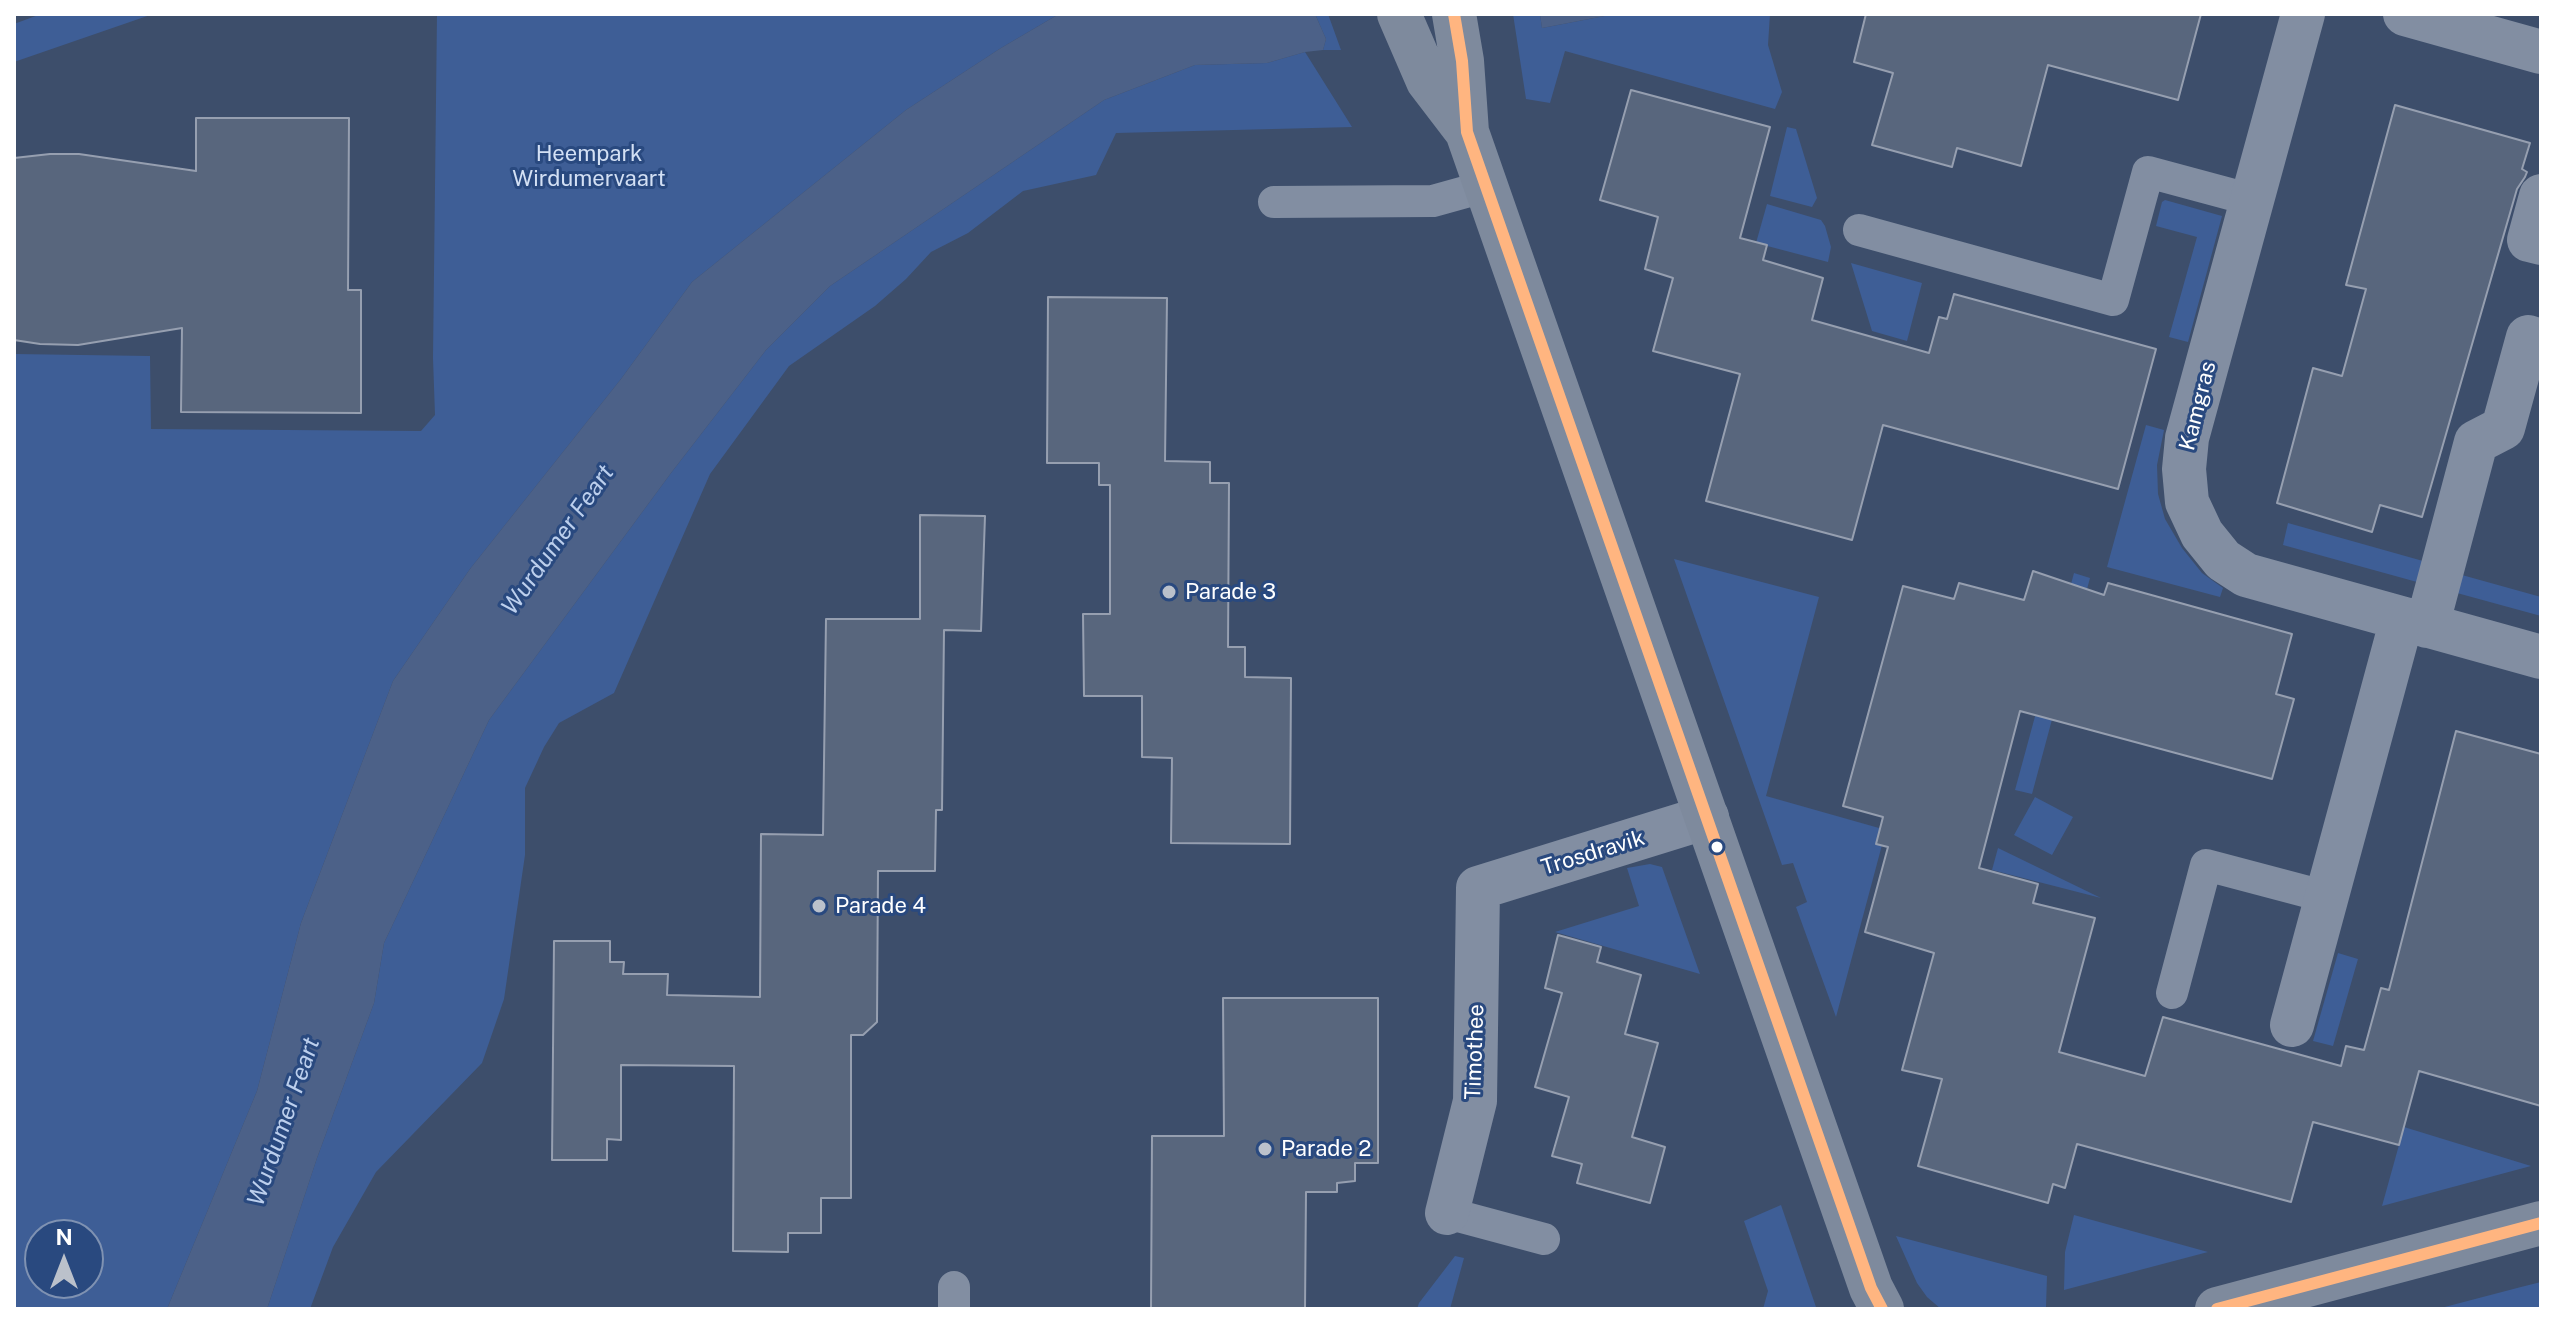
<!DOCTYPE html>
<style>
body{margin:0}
#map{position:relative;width:2555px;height:1323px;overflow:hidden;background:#3d4e6b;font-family:"Public Sans",sans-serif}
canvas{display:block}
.frame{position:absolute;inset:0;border:16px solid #fff;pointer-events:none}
.north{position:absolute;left:24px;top:1219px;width:80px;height:80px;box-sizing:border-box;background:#29497f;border:2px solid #7f92b2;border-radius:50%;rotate:0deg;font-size:22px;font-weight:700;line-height:32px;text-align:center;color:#fff}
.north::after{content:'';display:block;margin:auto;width:28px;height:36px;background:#bbc1cb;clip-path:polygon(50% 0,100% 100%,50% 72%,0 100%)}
</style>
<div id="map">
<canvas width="2555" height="1323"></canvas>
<div class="frame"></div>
<div class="north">N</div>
</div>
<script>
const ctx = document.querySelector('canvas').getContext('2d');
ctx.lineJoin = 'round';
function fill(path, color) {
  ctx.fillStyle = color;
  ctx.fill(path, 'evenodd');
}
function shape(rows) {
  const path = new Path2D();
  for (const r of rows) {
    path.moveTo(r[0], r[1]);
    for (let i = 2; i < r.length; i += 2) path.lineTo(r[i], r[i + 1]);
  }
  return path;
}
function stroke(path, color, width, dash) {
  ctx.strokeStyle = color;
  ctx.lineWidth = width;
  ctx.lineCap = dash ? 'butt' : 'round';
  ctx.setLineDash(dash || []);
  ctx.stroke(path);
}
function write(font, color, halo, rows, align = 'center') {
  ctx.font = font + ' "Public Sans",sans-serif';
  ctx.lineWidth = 6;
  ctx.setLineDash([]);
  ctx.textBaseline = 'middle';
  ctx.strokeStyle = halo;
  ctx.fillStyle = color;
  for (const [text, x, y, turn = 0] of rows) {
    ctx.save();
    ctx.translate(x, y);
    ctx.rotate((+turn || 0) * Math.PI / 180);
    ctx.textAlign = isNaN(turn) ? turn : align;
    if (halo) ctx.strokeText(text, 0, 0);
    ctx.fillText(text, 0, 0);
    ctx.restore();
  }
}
fill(shape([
 [41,14,153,14,14,62,14,24],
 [437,14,1059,14,1001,48,906,110,692,282,621,379,470,569,393,681,301,923,257,1091,167,1309,14,1309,14,354,150,356,151,429,421,431,435,415,433,358],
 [40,1235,88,1235,88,1283,40,1283],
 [1315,14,1328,14,1341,50,1323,50,1326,39],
 [1513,14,1540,14,1542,28,1615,14,1770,14,1768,45,1782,92,1775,109,1565,51,1550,103,1526,99],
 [1305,52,1352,127,1116,133,1096,175,1023,191,968,233,931,252,906,279,875,306,789,366,710,474,614,693,559,723,544,747,525,788,525,855,504,999,482,1063,376,1172,333,1247,310,1309,267,1309,317,1158,374,1003,384,943,489,720,671,473,766,350,830,286,1104,100,1195,65,1267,63],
 [1787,127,1796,129,1817,198,1812,207,1770,196],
 [2165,200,2222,216,2188,342,2169,337,2197,237,2156,226,2162,202],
 [1767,204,1821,220,1825,226,1831,247,1828,262,1756,243],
 [1851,263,1922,283,1907,341,1872,331],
 [2146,425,2164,430,2157,465,2158,494,2165,519,2182,548,2202,573,2223,588,2220,597,2107,567],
 [2288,523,2423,561,2417,582,2283,545],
 [1674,559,1819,597,1766,796,1886,830,1836,1017,1796,907,1807,902,1793,863,1782,865],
 [2074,573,2090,578,2032,794,2015,790],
 [2462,575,2541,597,2541,616,2457,593],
 [2035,797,2073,817,2052,855,2014,835],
 [1998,848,2101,898,1992,870],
 [1650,864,1662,867,1700,974,1555,932,1639,906,1627,868],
 [2338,953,2358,959,2333,1046,2313,1041],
 [2404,1127,2531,1166,2382,1206],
 [1781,1205,1816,1307,1816,1309,1763,1309,1768,1291,1744,1221],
 [2074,1215,2208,1252,2064,1290,2065,1252],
 [1896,1236,2047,1276,2046,1307,1941,1309,1927,1297,1917,1283],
 [1455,1256,1464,1258,1450,1309,1417,1309,1419,1303],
 [2541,1282,2541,1309,2437,1309,2521,1287]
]), '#3e5e96');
fill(shape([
 [1059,14,1315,14,1326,39,1323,50,1305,52,1267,63,1195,65,1104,100,830,286,766,350,671,473,489,720,384,943,374,1003,317,1158,267,1309,167,1309,257,1091,301,923,393,681,470,569,621,379,692,282,906,110,1001,48],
 [1540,14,1615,14,1542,28]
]), '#4c6188');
const building = shape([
 [1866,14,2201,14,2178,100,2048,65,2021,166,1957,148,1952,167,1872,145,1893,73,1854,62,1866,14],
 [1631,90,1770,127,1740,238,1767,245,1763,260,1823,278,1812,320,1929,353,1939,317,1947,319,1954,294,2156,349,2118,489,1883,425,1852,540,1706,501,1740,374,1653,351,1673,278,1645,269,1658,217,1600,200,1631,90],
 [2395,105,2530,143,2522,169,2527,172,2525,177,2517,189,2422,517,2380,505,2372,532,2277,503,2313,368,2342,376,2366,289,2346,285,2395,105],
 [196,118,349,118,348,290,361,290,361,413,181,412,182,328,78,345,40,344,14,340,14,158,50,154,79,154,196,171,196,118],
 [1048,297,1167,298,1165,461,1210,462,1210,483,1229,483,1228,647,1245,647,1245,677,1291,678,1290,844,1171,843,1172,758,1142,757,1142,696,1084,696,1083,614,1110,614,1110,485,1099,485,1099,463,1047,463,1048,297],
 [920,515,985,516,981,631,944,630,942,810,936,810,935,871,878,871,877,1022,863,1035,851,1035,851,1198,821,1198,821,1233,788,1233,788,1252,733,1251,734,1066,621,1065,621,1140,607,1139,607,1160,552,1160,554,941,610,941,610,962,624,962,623,974,668,974,667,995,760,997,761,834,823,835,826,619,920,619,920,515],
 [2033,571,2104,595,2108,583,2292,634,2276,694,2294,699,2272,779,2020,711,1979,868,2038,884,2033,903,2095,918,2059,1052,2145,1076,2163,1017,2341,1066,2346,1046,2364,1050,2381,988,2389,990,2456,731,2541,754,2541,1106,2419,1071,2399,1145,2313,1122,2291,1202,2077,1144,2065,1188,2053,1184,2048,1203,1918,1166,1942,1079,1902,1070,1934,953,1865,932,1888,847,1876,844,1883,817,1843,806,1903,586,1954,599,1959,583,2024,600,2033,571],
 [1558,935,1601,947,1597,962,1641,975,1625,1034,1658,1043,1632,1137,1665,1147,1650,1203,1577,1183,1582,1164,1552,1156,1569,1097,1535,1087,1562,993,1545,988,1558,935],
 [1223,998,1378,998,1378,1163,1355,1163,1355,1181,1337,1183,1337,1192,1306,1192,1305,1309,1151,1309,1152,1136,1224,1136,1223,998]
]);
fill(building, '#58667d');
stroke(building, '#969fb0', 2);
stroke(shape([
 [1274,202,1433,201,1487,186],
 [1859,230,2113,300,2148,172,2252,200],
 [2172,993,2206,865,2327,897],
 [1447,1213,1544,1239],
 [954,1287,954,1309]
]), '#828ea2', 32);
stroke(shape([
 [2303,14,2187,438,2184,469,2187,502,2202,534,2223,560,2246,575,2541,657],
 [2405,14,2541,52],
 [2541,196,2529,240,2541,243],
 [2427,626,2476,442,2503,428,2528,337,2541,341],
 [2292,1025,2402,619],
 [1447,1213,1475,1101,1478,888,1707,817]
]), '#828ea2', 44);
stroke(shape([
 [1399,14,1428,81,1467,132],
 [1454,14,1462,61,1467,132,1871,1288,1882,1309],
 [2217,1309,2541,1223]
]), '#7e8a9d', 44);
stroke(shape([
 [1454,14,1462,61,1467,132,1871,1288,1882,1309],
 [2217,1309,2541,1223]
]), '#ffb580', 12);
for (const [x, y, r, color] of [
 [1169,592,8,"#bbc1cb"],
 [1717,847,7,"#fff"],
 [819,906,8,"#bbc1cb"],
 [1265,1149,8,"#bbc1cb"]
]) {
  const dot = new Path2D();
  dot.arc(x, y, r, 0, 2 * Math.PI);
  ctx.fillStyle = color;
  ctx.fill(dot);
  stroke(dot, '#29497f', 3);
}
write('22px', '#d3e0f4', '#29497f', [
 ["Heempark",589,154],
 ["Wirdumervaart",589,179]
]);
write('22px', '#fff', '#29497f', [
 ["Kamgras",2198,406,-76],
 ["Trosdravik",1593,853,-17],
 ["Timothee",1475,1052,-88]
]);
write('22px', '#fff', '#29497f', [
 ["Parade 3",1185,592],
 ["Parade 4",835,906],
 ["Parade 2",1281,1149]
], 'left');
write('italic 24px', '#bccfed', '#29497f', [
 ["Wurdumer Feart",558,540,-55],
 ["Wurdumer Feart",284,1122,-71]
]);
</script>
